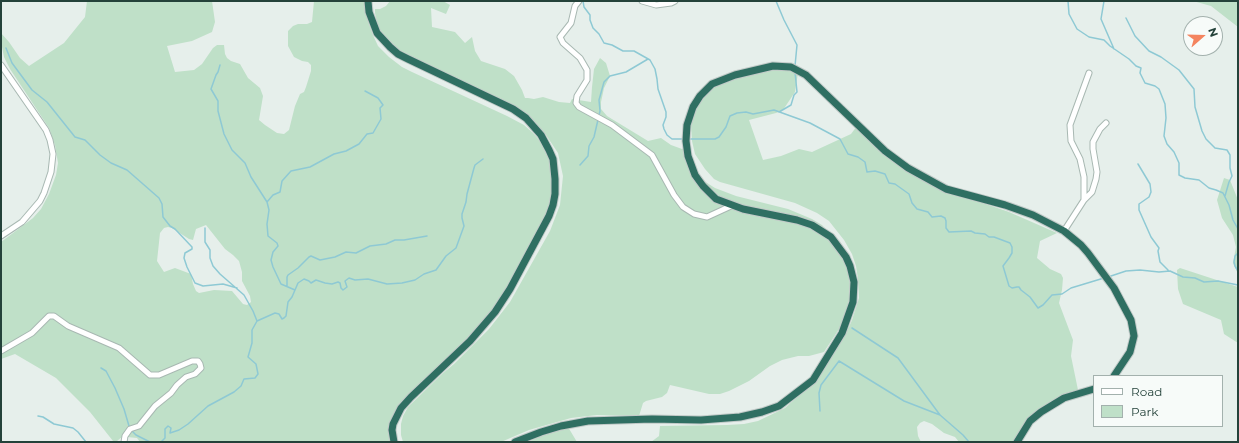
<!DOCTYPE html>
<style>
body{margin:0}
#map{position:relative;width:1239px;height:443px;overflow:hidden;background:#e6efeb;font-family:Montserrat,sans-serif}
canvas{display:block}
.frame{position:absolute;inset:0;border:2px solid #24423a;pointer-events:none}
.legend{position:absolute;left:1093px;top:375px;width:130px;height:52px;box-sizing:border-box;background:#f7fbf9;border:1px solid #a3b1ad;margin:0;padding:5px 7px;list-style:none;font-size:12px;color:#24423a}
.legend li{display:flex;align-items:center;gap:8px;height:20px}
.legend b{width:20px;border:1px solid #a3b1ad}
.north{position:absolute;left:1183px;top:16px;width:40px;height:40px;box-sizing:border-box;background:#f7fbf9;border:1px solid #a3b1ad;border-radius:50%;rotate:70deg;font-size:11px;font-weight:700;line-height:16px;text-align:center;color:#24423a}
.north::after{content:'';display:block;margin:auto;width:14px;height:18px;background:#f4845f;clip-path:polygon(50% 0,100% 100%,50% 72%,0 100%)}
</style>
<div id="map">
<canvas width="1239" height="443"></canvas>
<div class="frame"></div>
<ul class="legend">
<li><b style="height:5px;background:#fff"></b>Road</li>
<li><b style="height:11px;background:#bfe0c8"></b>Park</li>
</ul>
<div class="north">N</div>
</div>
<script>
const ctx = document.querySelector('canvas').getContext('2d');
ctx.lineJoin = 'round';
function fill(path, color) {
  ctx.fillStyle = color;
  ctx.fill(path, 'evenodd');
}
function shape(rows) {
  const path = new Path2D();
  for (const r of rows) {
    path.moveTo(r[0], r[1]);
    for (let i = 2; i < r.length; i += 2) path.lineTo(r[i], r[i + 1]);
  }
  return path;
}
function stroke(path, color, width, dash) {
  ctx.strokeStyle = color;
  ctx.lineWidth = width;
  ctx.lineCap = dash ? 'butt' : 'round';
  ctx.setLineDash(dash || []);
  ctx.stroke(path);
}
fill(shape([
 [87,1,212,1,215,22,212,32,192,41,167,46,175,72,194,70,202,64,213,48,217,45,224,45,225,54,227,58,231,61,240,64,248,78,260,88,263,96,259,120,265,125,277,133,284,134,289,130,295,106,300,94,304,92,306,87,311,71,311,65,308,62,302,61,294,57,288,46,288,31,293,26,298,24,307,24,312,22,314,1,367,1,369,24,373,35,378,46,389,57,402,67,412,72,507,116,524,125,533,133,539,140,550,160,554,174,552,205,506,296,463,344,451,354,402,402,392,442,140,442,137,438,127,437,122,437,117,441,113,441,90,412,56,378,15,354,1,359,1,242,33,218,41,209,49,194,56,175,58,163,55,145,49,128,10,69,4,57,1,42,1,33,9,42,20,58,29,66,64,43,85,17],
 [206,225,225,249,233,255,239,261,242,272,242,281,250,296,251,302,247,305,243,304,232,291,214,290,199,293,196,291,193,284,191,274,175,268,164,272,157,261,160,233,164,228,168,227,172,228,189,239,193,240,196,229],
 [390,1,443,1,450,5,446,14,431,8,432,27,455,32,465,43,472,37,475,51,481,61,505,69,514,76,522,90,525,98,528,98,534,99,543,97,559,102,570,103,572,99,591,102,592,87,594,69,600,58,606,63,610,76,604,88,601,102,601,109,607,116,648,141,661,138,671,145,682,149,685,148,699,175,704,181,715,188,736,196,788,209,812,219,822,225,836,240,849,272,850,283,850,296,847,312,841,326,824,352,809,356,798,356,782,360,770,366,749,381,729,391,720,394,709,394,670,385,667,393,662,397,646,401,643,403,639,416,597,415,571,418,529,430,501,442,403,442,401,435,401,424,403,416,408,407,442,374,454,364,489,329,510,302,550,231,560,205,563,176,558,153,546,135,530,121,393,51,378,29,375,13,375,9,380,9,386,6],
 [1193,1,1238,1,1238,27,1211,6],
 [778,67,791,68,798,73,795,92,783,110,776,113,749,120,763,160,781,156,799,149,812,152,851,134,857,126,886,152,954,193,1009,212,1057,233,1040,241,1037,258,1050,269,1061,274,1063,278,1062,290,1059,303,1073,340,1071,356,1078,390,1055,399,1039,410,1026,422,1013,442,959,442,955,437,944,433,932,424,924,421,920,423,917,427,918,436,921,442,651,442,659,436,660,426,727,425,744,424,758,421,785,408,808,387,849,327,852,320,859,298,858,279,856,266,852,254,844,240,829,221,817,213,795,203,720,182,714,179,705,169,695,154,692,141,691,125,694,113,702,94,723,80],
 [1224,178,1230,180,1238,200,1238,274,1233,263,1236,247,1233,235,1222,218,1217,200],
 [1180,268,1238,287,1238,343,1224,334,1221,320,1183,304,1178,289,1177,270],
 [568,427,577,442,528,442,539,437]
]), '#bfe0c8');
stroke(shape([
 [583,1,584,7,590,15,590,20,593,28,599,34,604,43,612,45,623,51,634,51,650,60,655,69,657,79,658,89,666,112,666,117,663,125,664,129,667,135,672,139,683,139],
 [776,1,784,20,797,45,795,66],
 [1068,1,1069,14,1077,29,1089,37,1104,40,1110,46,1129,59,1136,66,1141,68,1140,73,1145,83,1155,86,1159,89,1165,104,1166,118,1164,136,1167,144,1174,152,1179,163,1179,175,1185,178,1199,180,1209,188,1216,190,1223,193,1229,205,1233,220,1238,229],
 [1104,1,1101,19,1114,49],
 [1126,18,1135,36,1149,51,1161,57,1179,70,1194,89,1195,107,1202,131,1206,139,1215,148,1227,150,1230,155,1230,168,1232,176,1229,182,1225,196],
 [6,48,12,63,32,90,47,102,75,137,85,140,100,155,111,163,127,170,159,198,162,204,163,217,170,226,175,229,192,247,192,249,185,253,184,258,187,267,195,283,203,286,223,284,237,288],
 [220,65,218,72,216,75,211,89,218,101,218,111,224,134,232,150,245,163,251,177,267,202,269,210,267,224,268,236,277,243,278,246,273,252,271,260,273,267,281,284,295,290],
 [779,112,791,105,794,95,797,92,795,72],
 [689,139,715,139,719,137,726,127,730,116,737,113,746,112,753,114,774,110,810,123,840,139,848,154,858,157,865,162,867,172,875,171,885,174,889,183,895,184,909,194,912,203,917,209,928,212,932,217,941,216,945,218,946,221,946,228,949,232,971,231,975,233,985,234,989,237,994,237,1010,243,1012,247,1012,253,1009,258,1003,266,1009,286,1012,288,1017,287,1019,287,1021,290,1030,297,1038,308,1043,305,1052,295,1062,294,1071,288,1104,278],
 [1138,164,1150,184,1151,192,1149,197,1139,204,1139,210,1151,237,1159,248,1158,251,1160,262,1168,270],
 [580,165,588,156,589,146,594,137,600,111,599,100,604,82,610,76,626,72,648,59],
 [267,202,273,195,280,192,282,181,291,171,310,167,334,154,346,151,359,144,367,134,373,133,381,119,380,108,383,105,378,98,365,91],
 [1238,253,1235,256,1234,262,1235,266,1238,271],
 [1108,277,1126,271,1140,270,1159,272,1170,271,1183,277,1195,278,1204,282,1218,281,1238,285],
 [287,286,287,277,288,275,298,268,309,257,311,256,320,260,335,257,346,252,356,253,370,246,386,244,395,240,404,240,427,236],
 [257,321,275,313,279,314,282,319,284,318,286,316,288,302,292,297,298,283,304,279,309,281,311,283,316,280,325,283,332,284,338,282,340,283,341,288,343,290,347,287,345,281,349,278,355,280,368,279,387,284,402,283,415,280,424,274,436,270,446,256,456,248,464,226,462,218,462,214,466,202,467,194,474,168,475,165,483,159],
 [852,328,898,358,940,415,963,435,969,442],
 [101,368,106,371,115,388,124,409,129,426,132,431,136,435,150,442],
 [820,411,819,393,821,385,839,361,904,401,940,415],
 [38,416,43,417,54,424,73,428,78,432,86,442],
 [161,442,165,438,165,429,168,426,171,428,170,433,179,430,188,424,208,406,234,392,241,386,244,379,255,378,258,374,256,364,248,357,252,343,252,330,257,321,253,311,244,295,220,274,213,266,210,258,210,250,205,242,205,228]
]), '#8ec9d4', 1.5);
const minor = shape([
 [579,1,575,6,571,23,560,37,563,43,580,58,587,70,587,80,577,96,576,103,579,107,612,125,652,155,674,195,683,207,694,214,707,217,731,206],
 [642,1,656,5,671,3,675,1],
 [1,65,46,130,50,140,53,154,51,172,44,193,40,201,22,222,1,236],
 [1084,200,1092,192,1096,179,1097,172,1093,149,1093,142,1100,129,1106,123],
 [1064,231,1084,200,1084,177,1080,159,1071,141,1070,125,1089,73],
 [1,351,32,333,49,316,54,316,68,326,119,348,150,375,159,375,192,361,198,361,200,364,201,368,195,374,186,377,177,385,171,393,155,406,139,426,130,429,125,436,124,442]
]);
const highway = shape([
 [368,1,369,12,377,33,390,47,398,54,408,59,513,109,526,118,541,135,549,150,553,159,555,179,555,194,553,205,549,216,510,289,495,312,470,341,411,397,401,408,393,424,392,430,394,442],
 [515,442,541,432,561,426,588,421,652,419,701,420,740,417,762,412,779,406,813,380,842,333,853,302,854,282,850,266,846,257,831,237,812,225,797,220,743,209,716,199,703,186,695,175,688,156,686,141,687,125,693,107,700,96,712,84,735,75,773,66,791,67,806,75,885,151,908,168,946,189,1005,205,1033,215,1064,231,1081,245,1088,253,1114,288,1131,320,1134,336,1130,352,1114,376],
 [1017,442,1030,421,1041,412,1064,398,1094,389]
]);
stroke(minor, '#a8b8b2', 7);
stroke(highway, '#c2cac8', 9);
stroke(minor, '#fff', 5);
stroke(highway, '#2f6f62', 7);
</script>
